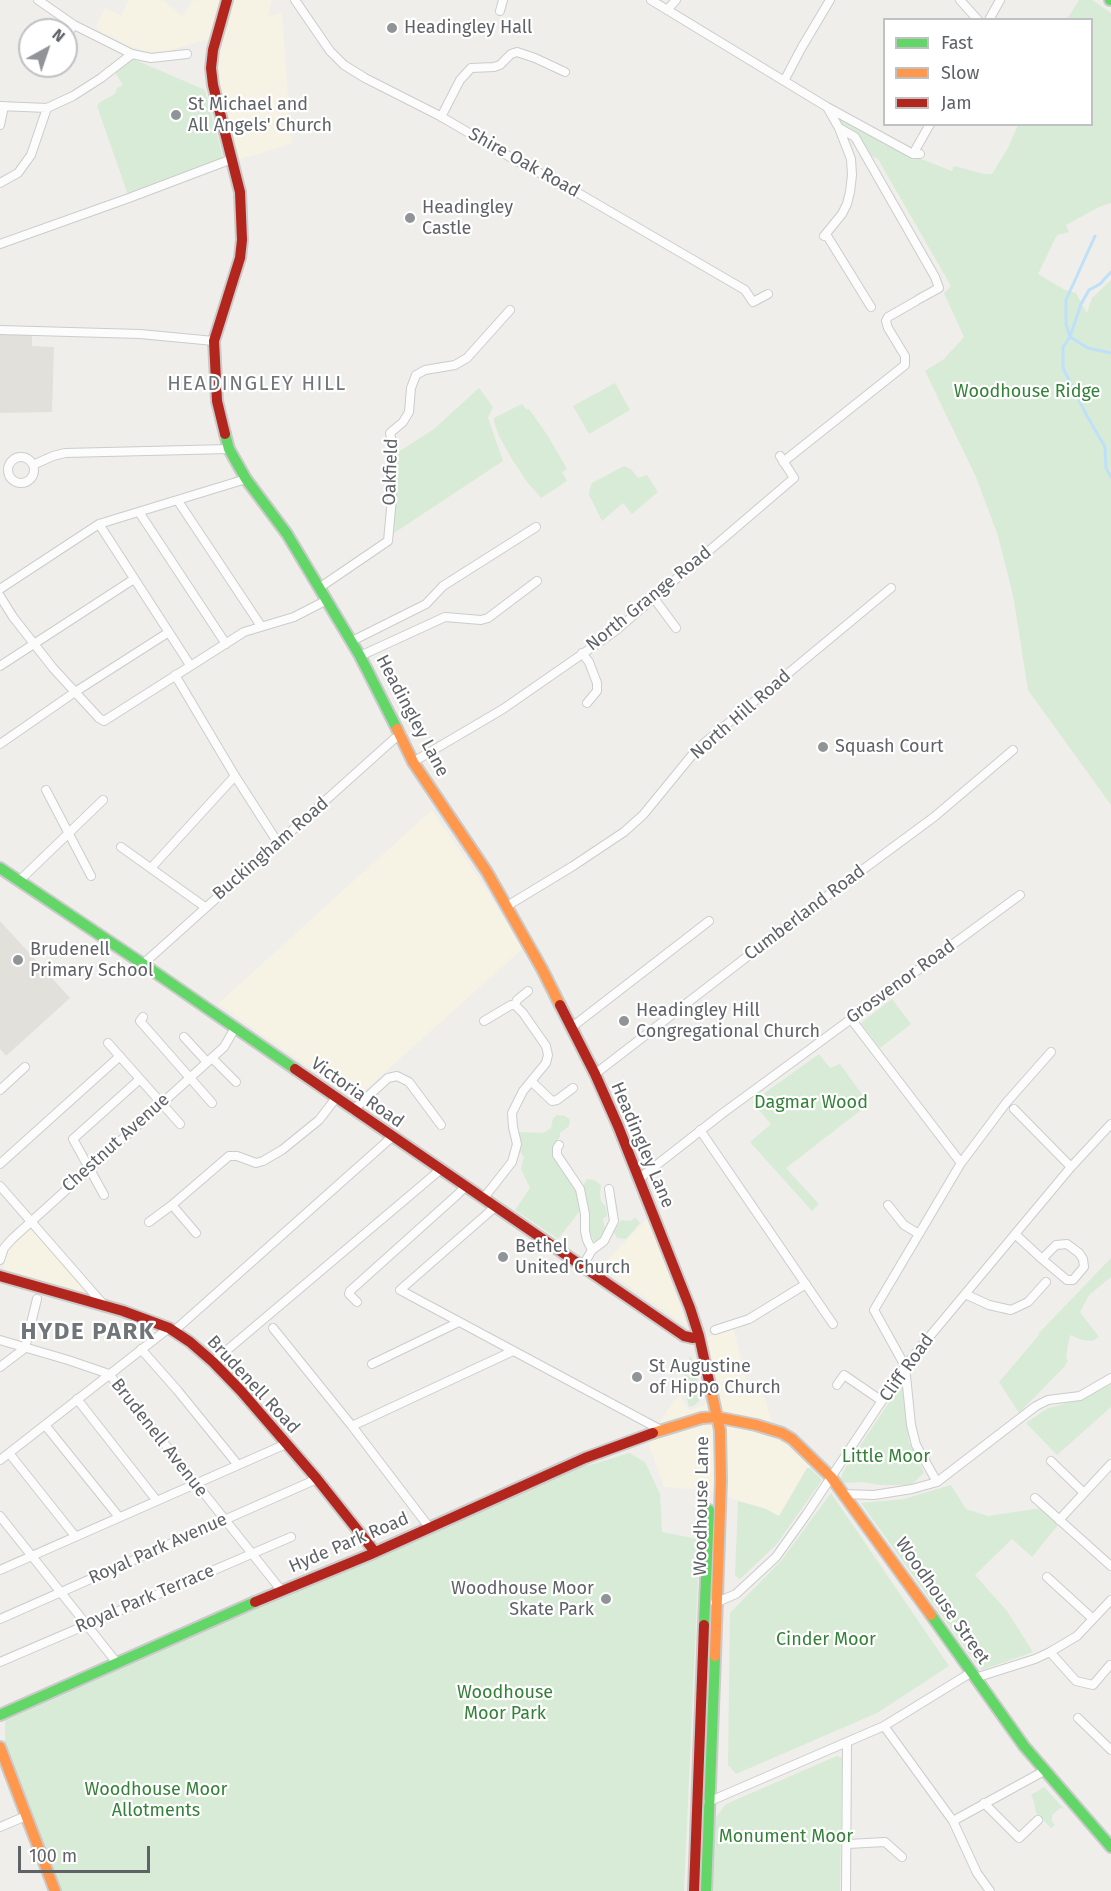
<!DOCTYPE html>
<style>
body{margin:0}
#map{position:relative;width:1111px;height:1891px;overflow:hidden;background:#efeeea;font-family:"Fira Sans",sans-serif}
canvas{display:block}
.legend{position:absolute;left:883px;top:18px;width:210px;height:108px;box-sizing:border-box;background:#fff;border:2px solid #bfc1c3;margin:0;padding:8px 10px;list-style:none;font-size:18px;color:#5f6368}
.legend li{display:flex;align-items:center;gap:12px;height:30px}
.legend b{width:30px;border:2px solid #bfc1c3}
.north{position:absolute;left:18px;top:18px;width:60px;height:60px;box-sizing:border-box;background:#fff;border:2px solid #bfc1c3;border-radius:50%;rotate:40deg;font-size:16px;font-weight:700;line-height:24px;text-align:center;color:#5f6368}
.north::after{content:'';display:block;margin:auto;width:21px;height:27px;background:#919496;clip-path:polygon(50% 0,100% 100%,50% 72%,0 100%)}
.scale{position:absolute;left:18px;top:1846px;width:132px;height:27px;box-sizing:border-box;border:3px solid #5f6368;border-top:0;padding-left:8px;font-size:18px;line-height:21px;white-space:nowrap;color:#5f6368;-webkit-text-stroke:4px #fff;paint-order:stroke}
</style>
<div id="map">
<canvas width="1111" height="1891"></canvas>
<ul class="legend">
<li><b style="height:8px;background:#63d668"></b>Fast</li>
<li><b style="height:8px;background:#ff974d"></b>Slow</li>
<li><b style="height:8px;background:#b3261e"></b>Jam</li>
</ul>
<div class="north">N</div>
<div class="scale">100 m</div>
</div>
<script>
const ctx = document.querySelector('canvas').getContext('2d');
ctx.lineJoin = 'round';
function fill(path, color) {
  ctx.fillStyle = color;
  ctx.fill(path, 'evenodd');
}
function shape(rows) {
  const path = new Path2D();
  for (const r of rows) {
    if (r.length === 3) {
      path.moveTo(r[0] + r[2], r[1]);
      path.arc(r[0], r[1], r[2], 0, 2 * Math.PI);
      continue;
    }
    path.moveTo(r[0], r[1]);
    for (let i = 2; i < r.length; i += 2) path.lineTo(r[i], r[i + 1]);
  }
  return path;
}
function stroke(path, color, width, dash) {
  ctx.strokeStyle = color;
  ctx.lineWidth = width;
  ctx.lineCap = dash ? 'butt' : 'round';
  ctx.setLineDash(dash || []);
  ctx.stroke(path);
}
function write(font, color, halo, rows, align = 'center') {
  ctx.font = font + ' "Fira Sans",sans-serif';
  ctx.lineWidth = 4.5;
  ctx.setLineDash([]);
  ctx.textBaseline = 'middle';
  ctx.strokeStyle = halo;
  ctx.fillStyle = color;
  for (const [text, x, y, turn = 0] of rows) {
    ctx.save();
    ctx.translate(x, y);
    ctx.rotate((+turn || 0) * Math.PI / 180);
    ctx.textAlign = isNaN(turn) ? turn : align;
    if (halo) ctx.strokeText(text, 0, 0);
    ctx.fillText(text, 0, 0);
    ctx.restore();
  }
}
fill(shape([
 [129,0,163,0,182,16,194,0,272,0,268,16,282,13,291,144,240,159,214,72,208,39,170,50,152,52,131,47,95,28,105,8,121,16],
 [432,810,488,892,522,949,355,1099,218,1004],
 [648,1218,687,1326,601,1267],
 [31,1225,93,1297,3,1271,5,1258,11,1245],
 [733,1328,747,1384,760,1379,771,1421,815,1461,810,1468,807,1468,779,1516,766,1509,705,1490,664,1487,648,1442,672,1403,680,1395,684,1404,690,1410,721,1399,706,1338]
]), '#f7f3e4');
fill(shape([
 [0,334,32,334,32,346,54,347,52,412,0,413],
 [0,921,70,998,6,1056,0,1049]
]), '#e2e0da');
fill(shape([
 [1079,0,1092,0,1111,13,1111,203,1099,207,1066,225,1069,232,1057,235,1038,274,1065,290,1076,293,1087,313,1092,298,1111,280,1111,805,1028,690,1013,595,998,536,976,477,925,371,944,359,964,337,944,293,951,286,878,159,872,156,860,137,852,130,842,124,839,118,888,146,952,171,954,166,984,174,992,174,1008,148,1018,125,1092,124,1092,20,1067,19],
 [131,58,205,90,224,161,129,198,97,106,100,102,115,94,117,88,123,85,114,71],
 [615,383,630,410,589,434,573,406],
 [479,388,493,407,488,418,503,461,394,533,398,456,395,454,434,429],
 [522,404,527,410,529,409,548,436,567,469,562,472,567,481,541,498,527,482,512,459,499,436,494,422,494,418],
 [624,466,631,469,638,478,647,475,658,492,632,514,623,503,602,521,589,495,590,488,592,483],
 [892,999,911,1024,880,1048,861,1023],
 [819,1054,830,1068,840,1064,869,1104,786,1168,819,1204,812,1211,750,1142,771,1124,752,1102],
 [557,1115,565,1116,570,1120,569,1126,560,1133,560,1137,553,1145,582,1187,587,1179,594,1180,601,1185,600,1193,601,1201,606,1207,607,1216,603,1219,606,1232,598,1242,594,1241,589,1231,586,1203,558,1239,515,1210,530,1188,521,1169,524,1157,519,1150,518,1132,543,1133,551,1128,553,1118],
 [635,1217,640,1223,626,1239,617,1238,614,1232,621,1220,631,1221],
 [1111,1258,1111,1277,1089,1295,1080,1312,1099,1337,1092,1341,1082,1340,1070,1335,1066,1356,1068,1364,1066,1362,1065,1366,1019,1413,999,1382,1039,1335,1038,1334],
 [690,1356,693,1361,701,1395,699,1401,695,1405,689,1407,684,1387,684,1375],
 [902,1383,909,1442,924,1473,911,1485,880,1485,862,1482,844,1483,840,1479,846,1467],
 [1111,1384,1111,1407,1057,1455,1026,1423,1048,1408,1083,1399],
 [629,1453,645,1462,660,1494,662,1532,698,1539,698,1577,684,1891,62,1891,5,1745,5,1721,574,1468,594,1464],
 [807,1468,810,1468,822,1480,776,1545,740,1579,735,1576,738,1501,766,1509,779,1516],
 [951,1485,966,1509,988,1516,1042,1508,1058,1525,1032,1557,1012,1539,975,1575,1007,1611,1033,1652,982,1670,977,1665,861,1503,904,1499],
 [831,1493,949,1666,877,1713,736,1774,728,1765,730,1613,781,1561],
 [837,1756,842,1758,840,1891,711,1891,714,1820,726,1804],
 [1044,1787,1064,1809,1060,1808,1052,1815,1052,1821,1055,1825,1051,1828,1036,1813,1034,1802,1031,1795]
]), '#d8ebd6');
stroke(shape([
 [1095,236,1066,300,1066,324,1070,337,1088,348,1111,353],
 [1111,272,1100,284,1089,290,1081,304,1070,337,1063,347,1063,368,1087,416,1105,447,1106,468,1111,477]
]), '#bfe0f9', 3);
const street = shape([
 [38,0,74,25,132,54,151,58,187,54],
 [295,0,330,51,344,65,365,78,440,116,522,164,573,190,745,290,753,302,768,294],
 [651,0,827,107,913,154,920,154],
 [960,0,978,20],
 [667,10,676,0],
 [500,11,503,0],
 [989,20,1000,0],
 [66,36,74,25],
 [784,81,802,47,830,0],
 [0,106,47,108,73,96,101,78,132,54],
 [441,117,460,80,471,68,494,67,500,65,511,54,517,52,535,58,565,72],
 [0,125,4,106],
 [839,128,855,137,935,277,939,288,919,299],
 [913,154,930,124],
 [0,183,18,173,31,155,47,108],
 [826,234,871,307],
 [824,236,842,214,847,204,850,192,852,175,851,159,839,128,827,107],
 [0,244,129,198,232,159],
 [0,330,140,334,214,341],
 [21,470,13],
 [783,462,905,365,905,356,888,328,886,321,888,317,916,301],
 [33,465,53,456,65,453,229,449],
 [178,501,261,626],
 [139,512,226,644],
 [99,524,190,665],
 [319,588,388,541,392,498,393,447,390,433,403,422,409,412,411,388,416,375,425,370,455,365,467,358,510,310],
 [0,589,99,524,246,479],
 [0,596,13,617,53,668,99,718,104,721,244,632,294,617,327,600],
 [653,597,676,628],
 [352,641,426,604,443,586,536,527],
 [582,653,589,662,597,683,597,691,587,703],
 [360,656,445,617,481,620,488,618,537,581],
 [0,666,134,579],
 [175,675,235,776,278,843],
 [0,744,75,692,169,632],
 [413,762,503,709,614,632,794,478,780,456],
 [46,790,91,876],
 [121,847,205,907],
 [151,868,235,776],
 [19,881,103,800],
 [507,906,573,866,624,832,643,815,697,749,891,588],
 [143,964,394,739,401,735],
 [515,1005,517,1000,528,991],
 [143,1017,140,1021,212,1103],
 [851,1019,961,1163],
 [572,1027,709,921],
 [184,1037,207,1062],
 [108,1043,180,1124],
 [212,1058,236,1082],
 [595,1074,792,922,934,817,1013,750],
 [531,1081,552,1101,557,1100,573,1088],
 [0,1090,25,1067],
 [1014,1109,1071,1167],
 [353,1110,388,1078,397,1076,409,1082,441,1125],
 [700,1130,833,1324],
 [559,1145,557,1148,557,1155,580,1189,585,1214,585,1231,587,1240,592,1250,582,1267],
 [0,1164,120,1056],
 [640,1178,723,1113,1020,895],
 [0,1186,103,1304],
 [104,1195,73,1139,140,1079],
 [483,1199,512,1162,517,1144,513,1127,512,1113,523,1091,546,1063,548,1055,546,1046,523,1013,515,1005,511,1005,484,1021],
 [172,1205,196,1233],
 [888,1205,904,1225,919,1234],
 [495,1207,400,1290,661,1430],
 [149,1222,172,1205,229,1156,237,1156,256,1163,263,1161,282,1150,319,1120,336,1098],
 [1015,1234,1042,1259,1067,1280,1073,1280,1084,1267,1083,1259,1079,1253,1067,1244,1056,1245,1042,1259],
 [592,1250,604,1241,614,1221,609,1189],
 [0,1260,4,1248,12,1239,224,1047,235,1028],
 [965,1294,989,1305,1011,1310,1028,1302,1046,1282],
 [357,1302,349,1294,350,1291,457,1195,465,1187],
 [273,1328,352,1426,429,1527],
 [715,1330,749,1319,806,1284],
 [174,1331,392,1137],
 [0,1340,68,1360,109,1374,281,1590],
 [141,1349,178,1391,238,1465],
 [213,1362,440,1170],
 [372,1364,459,1322],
 [0,1367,25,1348,37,1299],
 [837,1385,844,1375,882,1401],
 [77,1399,157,1501],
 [45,1425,119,1517],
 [352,1426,513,1351],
 [9,1453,75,1536],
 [0,1460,169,1328],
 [1051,1461,1083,1492],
 [937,1482,916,1445,911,1425,905,1366,874,1310,961,1163,1006,1103,1051,1052],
 [843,1494,874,1495,912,1489,937,1482,1036,1406,1048,1400,1080,1396,1111,1378],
 [1035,1498,1111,1566],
 [0,1516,117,1663],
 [1059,1520,1111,1464],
 [0,1570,286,1444],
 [1047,1577,1093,1619],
 [715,1603,736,1594,776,1557,806,1515,905,1366,1071,1167,1111,1124],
 [0,1619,317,1479],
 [1050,1652,1076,1681,1093,1685,1110,1665],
 [0,1662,291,1537],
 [975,1678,1035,1659,1050,1652,1077,1636,1111,1600],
 [1078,1718,1111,1750],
 [884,1726,953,1821,977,1873,990,1891],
 [708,1802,884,1726,972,1672],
 [984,1803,1019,1838,1038,1820],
 [953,1821,1044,1771],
 [0,1827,26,1816],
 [848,1844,885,1842,902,1857],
 [846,1891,847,1742]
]);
const fast = shape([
 [1110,0,1111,0],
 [225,434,229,449,246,479,287,534,360,656,397,729],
 [0,868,143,964,295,1069],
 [931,1615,1024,1746,1111,1847],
 [704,1625,709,1510],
 [0,1715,255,1602],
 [706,1891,715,1656]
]);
const slow = shape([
 [397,729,413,762,487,872,542,969,560,1005],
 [711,1390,720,1430,721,1480,715,1656],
 [653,1433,702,1418,716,1417,756,1425,782,1433,792,1439,831,1477,931,1615],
 [0,1747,55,1891]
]);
const jam = shape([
 [225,434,217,401,214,341,240,258,242,240,240,192,213,85,211,68,213,50,227,0],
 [560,1005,595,1074,618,1126,690,1308,699,1336,711,1390],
 [295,1069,684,1336,693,1338,699,1336],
 [0,1276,123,1311,169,1328,190,1342,213,1362,241,1391,317,1479,375,1552],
 [255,1602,369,1555,585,1458,653,1433],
 [694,1891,704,1625]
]);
stroke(street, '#cbcccc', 10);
stroke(fast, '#cacacb', 14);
stroke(slow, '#cacacb', 14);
stroke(jam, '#cacacb', 14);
stroke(street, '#fdfcfc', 8);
stroke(fast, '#63d668', 10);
stroke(slow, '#ff974d', 10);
stroke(jam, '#b3261e', 10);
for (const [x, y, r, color] of [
 [392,28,6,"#919496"],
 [176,115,6,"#919496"],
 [410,218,6,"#919496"],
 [823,747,6,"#919496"],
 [18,960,6,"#919496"],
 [624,1021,6,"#919496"],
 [503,1257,6,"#919496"],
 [637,1377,6,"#919496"],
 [606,1599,6,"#919496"]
]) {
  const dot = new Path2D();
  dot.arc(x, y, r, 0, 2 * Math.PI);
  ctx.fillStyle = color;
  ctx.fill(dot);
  stroke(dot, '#fff', 2);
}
write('18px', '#5f6368', '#fff', [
 ["Headingley Hall",404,28],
 ["St Michael and",188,105],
 ["All Angels' Church",188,126],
 ["Headingley",422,208],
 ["Castle",422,229],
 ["Squash Court",835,747],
 ["Brudenell",30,950],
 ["Primary School",30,971],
 ["Headingley Hill",636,1011],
 ["Congregational Church",636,1032],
 ["Bethel",515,1247],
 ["United Church",515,1268],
 ["St Augustine",649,1367],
 ["of Hippo Church",649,1388],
 ["Woodhouse Moor",594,1589,"right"],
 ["Skate Park",594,1610,"right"]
], 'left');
write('18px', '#5f6368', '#fff', [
 ["Shire Oak Road",524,163,29],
 ["Oakfield",391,472,-88],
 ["North Grange Road",649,599,-39],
 ["North Hill Road",741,715,-41],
 ["Headingley Lane",412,716,62],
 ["Buckingham Road",271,849,-41],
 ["Cumberland Road",805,913,-37],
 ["Grosvenor Road",901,982,-36],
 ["Victoria Road",357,1093,35],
 ["Chestnut Avenue",116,1143,-42],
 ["Headingley Lane",642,1145,67],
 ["Cliff Road",907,1368,-54],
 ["Brudenell Road",253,1385,47],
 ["Brudenell Avenue",159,1438,52],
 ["Woodhouse Lane",702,1506,-89],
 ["Hyde Park Road",349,1543,-23],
 ["Royal Park Avenue",158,1549,-24],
 ["Royal Park Terrace",145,1599,-23],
 ["Woodhouse Street",942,1601,55]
]);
write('18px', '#348238', '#fff', [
 ["Woodhouse Ridge",1027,392],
 ["Dagmar Wood",811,1103],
 ["Little Moor",886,1457],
 ["Cinder Moor",826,1640],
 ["Woodhouse",505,1693],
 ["Moor Park",505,1714],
 ["Woodhouse Moor",156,1790],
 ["Allotments",156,1811],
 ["Monument Moor",786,1837]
]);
ctx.letterSpacing = '1.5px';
write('20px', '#70757a', '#fff', [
 ["HEADINGLEY HILL",257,384]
]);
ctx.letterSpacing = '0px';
ctx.letterSpacing = '1.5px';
write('bold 24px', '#70757a', '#fff', [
 ["HYDE PARK",88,1332]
]);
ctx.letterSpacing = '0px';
</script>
